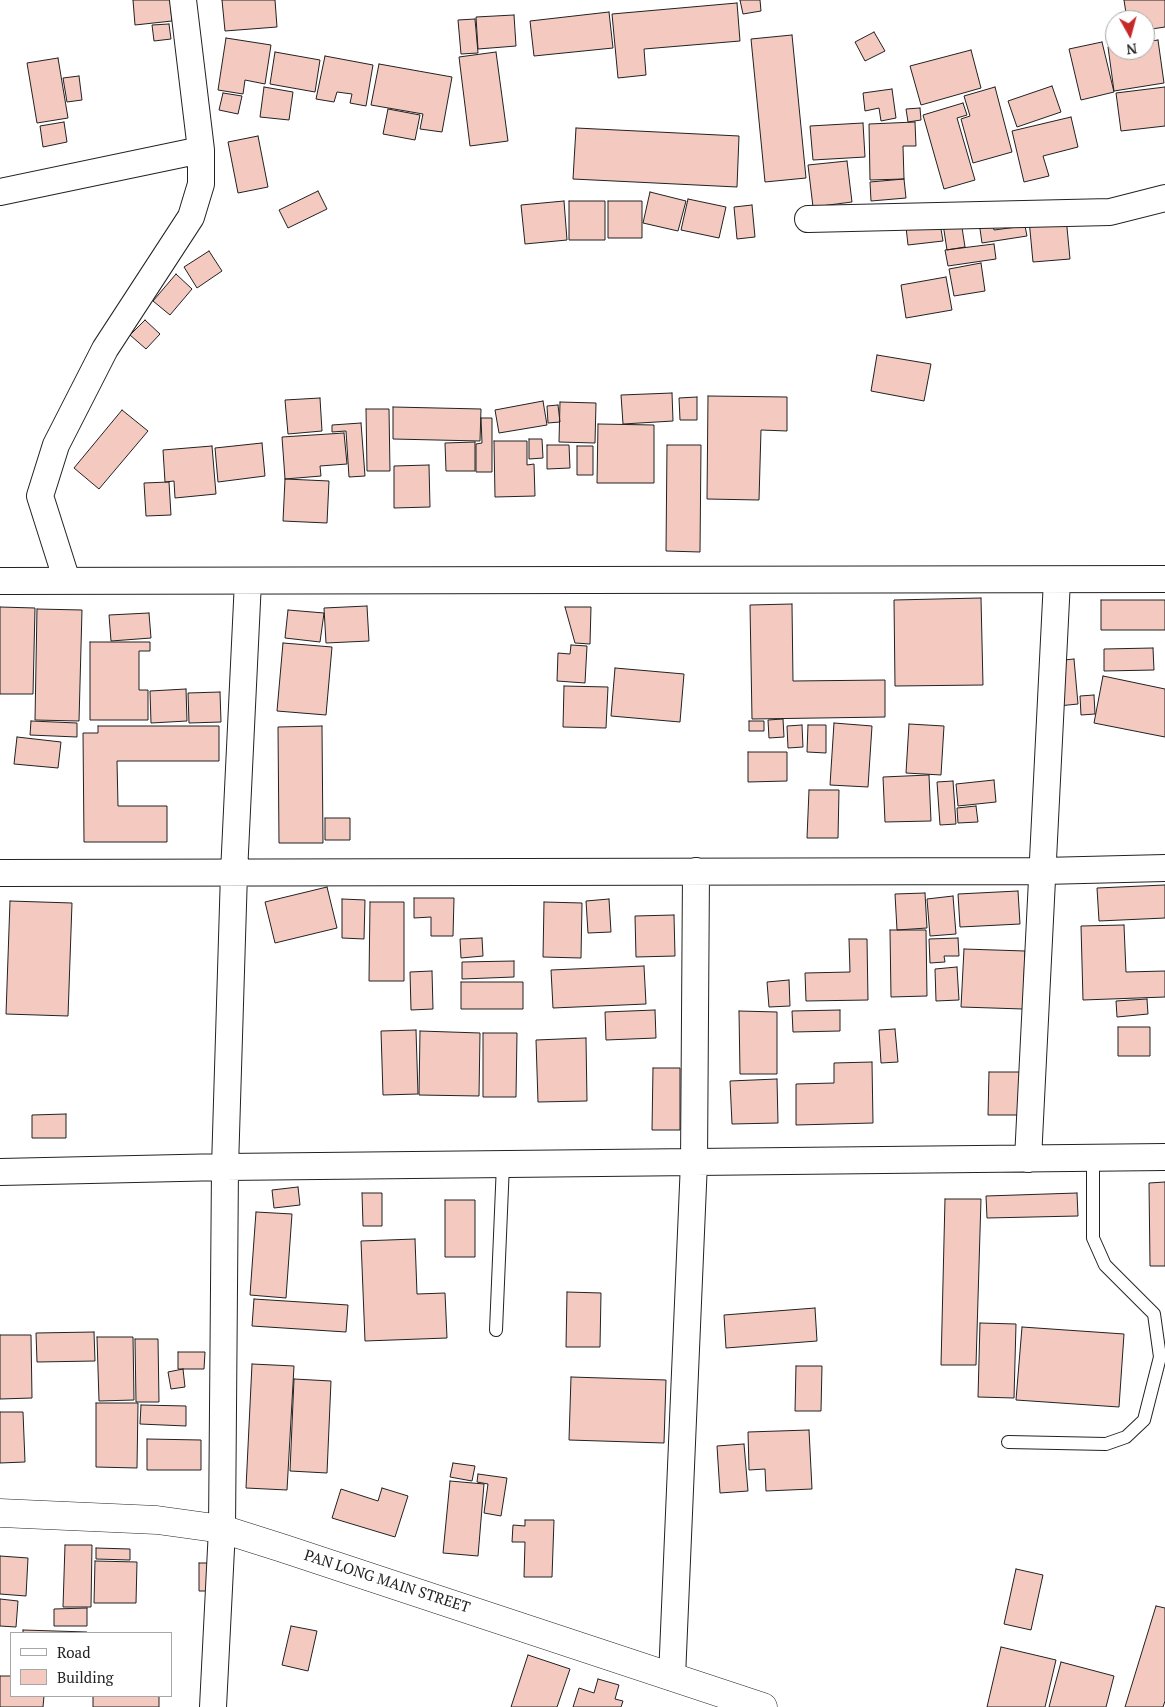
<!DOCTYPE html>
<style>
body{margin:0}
#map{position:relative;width:1165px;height:1707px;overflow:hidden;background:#fff;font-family:"PT Serif",serif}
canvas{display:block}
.legend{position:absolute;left:10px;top:1632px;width:162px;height:65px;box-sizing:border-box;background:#fff;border:1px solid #a7a7a7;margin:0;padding:6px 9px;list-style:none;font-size:15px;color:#222}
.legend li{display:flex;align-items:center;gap:10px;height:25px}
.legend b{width:25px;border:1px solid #a7a7a7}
.north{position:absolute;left:1105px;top:10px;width:50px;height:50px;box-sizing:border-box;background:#fff;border:1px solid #a7a7a7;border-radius:50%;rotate:173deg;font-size:14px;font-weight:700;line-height:20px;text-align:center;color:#222}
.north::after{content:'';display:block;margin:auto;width:18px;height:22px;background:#c62828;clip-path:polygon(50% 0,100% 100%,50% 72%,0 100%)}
</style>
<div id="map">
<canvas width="1165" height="1707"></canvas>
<ul class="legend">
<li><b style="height:6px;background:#fff"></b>Road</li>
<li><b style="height:14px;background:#f3c9c0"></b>Building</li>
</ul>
<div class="north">N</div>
</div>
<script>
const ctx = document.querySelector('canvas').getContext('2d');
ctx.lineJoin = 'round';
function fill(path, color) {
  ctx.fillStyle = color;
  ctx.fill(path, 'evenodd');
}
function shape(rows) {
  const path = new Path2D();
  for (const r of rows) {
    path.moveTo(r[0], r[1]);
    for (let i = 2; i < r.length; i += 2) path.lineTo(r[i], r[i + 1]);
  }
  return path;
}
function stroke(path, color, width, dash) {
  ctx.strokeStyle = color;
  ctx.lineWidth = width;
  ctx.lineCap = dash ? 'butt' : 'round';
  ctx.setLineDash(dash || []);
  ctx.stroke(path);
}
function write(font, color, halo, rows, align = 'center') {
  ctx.font = font + ' "PT Serif",serif';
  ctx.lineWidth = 4;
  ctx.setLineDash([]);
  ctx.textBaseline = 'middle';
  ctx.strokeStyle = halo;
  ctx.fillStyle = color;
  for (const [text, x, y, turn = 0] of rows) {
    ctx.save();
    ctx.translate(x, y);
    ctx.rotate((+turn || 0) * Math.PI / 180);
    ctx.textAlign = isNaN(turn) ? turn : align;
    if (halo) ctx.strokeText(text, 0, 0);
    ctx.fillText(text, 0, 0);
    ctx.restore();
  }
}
const building = shape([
 [133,0,170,0,172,21,135,25,133,0],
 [222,0,275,0,277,27,225,31,222,0],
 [740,0,760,0,761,11,743,14,740,0],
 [1124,0,1165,0,1165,27,1145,30,1145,20,1127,20,1124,0],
 [737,3,740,41,644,49,646,75,618,78,612,14,737,3],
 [609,12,613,48,534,56,530,21,609,12],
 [514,15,516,46,478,49,476,17,514,15],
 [475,19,478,53,461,54,458,20,475,19],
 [169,24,171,39,154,41,152,25,169,24],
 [874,32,885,51,865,61,855,42,874,32],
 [792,35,806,178,765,182,751,39,792,35],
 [226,38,271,45,265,84,245,80,243,94,218,90,226,38],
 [1158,40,1164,83,1114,91,1108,47,1115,46,1115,50,1145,50,1145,42,1158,40],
 [1102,42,1114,92,1081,100,1069,49,1102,42],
 [971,50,981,88,921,105,910,66,971,50],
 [275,52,320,60,315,92,270,84,275,52],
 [496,52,508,141,470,146,459,57,496,52],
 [325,56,373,65,366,106,350,103,352,94,337,92,334,102,316,99,325,56],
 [58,58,68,118,37,123,27,63,58,58],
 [379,64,452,77,442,132,420,129,423,114,371,105,379,64],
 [79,76,82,100,67,102,63,78,79,76],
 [1052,86,1061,112,1017,127,1008,101,1052,86],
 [264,87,293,92,289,120,260,117,264,87],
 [995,87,1012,152,973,163,961,119,970,116,964,96,995,87],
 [1165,87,1165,126,1121,131,1116,93,1165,87],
 [892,89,896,118,881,121,879,108,865,111,863,93,892,89],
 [223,93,242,96,238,114,219,110,223,93],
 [963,103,967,115,957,118,975,180,944,189,923,115,963,103],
 [920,108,921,120,908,122,906,109,920,108],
 [388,109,420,115,415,140,383,134,388,109],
 [1071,117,1078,147,1043,156,1049,176,1024,182,1012,131,1071,117],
 [64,122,67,142,43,147,40,126,64,122],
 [915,122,916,146,903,146,904,179,870,180,869,124,915,122],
 [863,123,865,157,813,160,810,126,863,123],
 [576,128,739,136,737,187,573,179,576,128],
 [258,136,268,187,238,193,228,142,258,136],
 [847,161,852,202,813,207,808,165,847,161],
 [904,179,906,198,871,201,870,182,904,179],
 [318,191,327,209,288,228,279,210,318,191],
 [650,192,686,201,678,231,643,223,650,192],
 [688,199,726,207,719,238,681,230,688,199],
 [564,201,567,240,525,244,521,205,564,201],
 [569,201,605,201,605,240,569,240,569,201],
 [608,201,642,201,642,238,608,238,608,201],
 [752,205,755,237,737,239,734,207,752,205],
 [1066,217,1070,259,1033,262,1029,220,1066,217],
 [992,220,994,230,1025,226,1027,236,982,243,979,222,992,220],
 [961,221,965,247,947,250,943,224,961,221],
 [940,223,943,241,908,245,906,227,940,223],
 [994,244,996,259,948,266,945,250,994,244],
 [209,251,222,271,197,288,184,267,209,251],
 [981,263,985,291,954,296,949,269,981,263],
 [176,274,192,289,170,315,153,301,176,274],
 [946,277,952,310,906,318,901,285,946,277],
 [145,320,160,334,146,349,130,335,145,320],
 [877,355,931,364,924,401,871,391,877,355],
 [672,393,673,421,623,424,621,395,672,393],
 [708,396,787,397,787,431,761,430,759,500,707,499,708,396],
 [697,397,697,420,680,420,679,398,697,397],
 [320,398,322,431,288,434,285,400,320,398],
 [543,401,547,425,499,433,495,410,543,401],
 [560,402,596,403,595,443,559,442,560,402],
 [558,405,560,422,548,423,547,406,558,405],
 [393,407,481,409,480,441,393,439,393,407],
 [366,409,389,409,390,471,367,471,366,409],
 [122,410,148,431,99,489,74,468,122,410],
 [481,418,492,418,492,472,476,472,476,444,482,443,481,418],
 [361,423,365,476,349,477,346,431,332,432,332,425,361,423],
 [598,424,654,425,654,483,597,483,598,424],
 [344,433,347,464,320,466,321,476,285,479,282,437,344,433],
 [529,439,542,439,543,458,529,459,529,439],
 [494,441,527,441,527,465,534,464,535,496,495,497,494,441],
 [475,442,475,471,446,471,445,443,475,442],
 [262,443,265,476,218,482,215,448,262,443],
 [547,445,569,445,570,468,547,469,547,445],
 [667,445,701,445,700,552,666,551,667,445],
 [212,446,216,494,175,498,174,481,165,482,163,450,212,446],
 [577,446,593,446,593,475,577,475,577,446],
 [429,465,430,507,394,508,394,466,429,465],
 [285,479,329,481,327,523,283,521,285,479],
 [169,482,171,515,146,516,144,483,169,482],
 [981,598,983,685,895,686,894,600,981,598],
 [1101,600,1165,600,1165,630,1101,630,1101,600],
 [792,604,793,681,885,680,885,717,752,719,750,605,792,604],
 [367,606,369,641,326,643,324,608,367,606],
 [0,607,35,608,33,694,0,694,0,607],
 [565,607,591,607,590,644,575,643,565,607],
 [37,609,82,610,79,721,35,720,37,609],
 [288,610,324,613,320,642,285,638,288,610],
 [149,613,151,638,111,641,109,615,149,613],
 [90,642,150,642,150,651,139,651,139,690,148,690,148,720,90,720,90,642],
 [283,643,332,647,326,715,277,711,283,643],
 [571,645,587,646,585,683,557,681,558,653,570,654,571,645],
 [1153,648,1154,670,1104,671,1104,649,1153,648],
 [1074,659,1078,704,1058,706,1054,661,1074,659],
 [615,668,684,674,680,722,611,716,615,668],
 [1103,676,1165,689,1165,737,1094,723,1103,676],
 [564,686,608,687,606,728,563,727,564,686],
 [186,689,187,721,151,723,150,691,186,689],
 [220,692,221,722,189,723,188,693,220,692],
 [1094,695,1095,714,1081,715,1080,696,1094,695],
 [783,719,784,737,769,738,768,720,783,719],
 [31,721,77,723,77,737,30,735,31,721],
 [749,721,764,721,764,731,749,731,749,721],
 [834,723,872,726,868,787,830,785,834,723],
 [909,724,944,726,941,775,906,773,909,724],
 [802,725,803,747,788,748,787,726,802,725],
 [808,725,826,725,826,753,807,752,808,725],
 [98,726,219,726,219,761,117,761,118,806,167,806,167,842,84,842,83,733,98,733,98,726],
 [322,726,323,843,279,843,278,727,322,726],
 [17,737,61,742,58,768,14,764,17,737],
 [748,752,787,752,787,781,748,782,748,752],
 [929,775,931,821,885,822,883,777,929,775],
 [994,780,996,802,958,806,956,784,994,780],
 [953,781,956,824,940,825,937,782,953,781],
 [809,790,839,790,838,838,807,838,809,790],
 [976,806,978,822,958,823,957,808,976,806],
 [325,818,350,818,350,840,325,840,325,818],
 [1165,885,1165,918,1099,921,1097,888,1165,885],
 [327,887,337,928,275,943,265,902,327,887],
 [1018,891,1020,924,960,927,958,894,1018,891],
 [925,893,927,928,897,930,895,894,925,893],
 [953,896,956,934,930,936,927,899,953,896],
 [414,898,454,898,453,936,431,936,431,917,414,918,414,898],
 [342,899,365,900,364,939,342,938,342,899],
 [609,899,611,932,588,933,586,901,609,899],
 [10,901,72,903,68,1016,6,1014,10,901],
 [370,902,404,902,404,981,369,981,370,902],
 [544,902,582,903,581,958,543,957,544,902],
 [674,915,675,956,636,957,635,916,674,915],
 [1124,925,1126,972,1165,971,1165,997,1083,1000,1081,926,1124,925],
 [890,930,926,930,927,996,891,997,890,930],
 [482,938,483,956,461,958,460,939,482,938],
 [958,938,959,956,944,956,945,962,930,963,929,939,958,938],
 [849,939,867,939,868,1000,806,1001,805,973,850,972,849,939],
 [964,949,1025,951,1023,1009,961,1007,964,949],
 [514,961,514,977,462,979,462,962,514,961],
 [644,966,646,1004,553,1008,551,970,644,966],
 [957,967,959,1000,936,1001,935,969,957,967],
 [432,971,433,1009,411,1010,410,972,432,971],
 [789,980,790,1006,769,1007,767,982,789,980],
 [461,982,523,982,523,1009,461,1009,461,982],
 [1147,999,1148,1014,1117,1017,1116,1001,1147,999],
 [655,1010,656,1038,606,1040,605,1012,655,1010],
 [840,1010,840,1031,793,1032,792,1011,840,1010],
 [739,1011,777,1012,777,1074,740,1074,739,1011],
 [1118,1027,1150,1027,1150,1056,1118,1056,1118,1027],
 [895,1029,898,1062,881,1063,879,1030,895,1029],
 [416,1030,418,1094,383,1095,381,1031,416,1030],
 [420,1031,480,1033,479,1096,419,1095,420,1031],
 [483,1033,517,1033,516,1097,483,1097,483,1033],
 [586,1038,587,1101,538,1102,536,1040,586,1038],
 [872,1062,873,1123,796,1125,796,1084,834,1083,834,1063,872,1062],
 [653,1068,680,1068,680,1130,652,1130,653,1068],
 [989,1072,1025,1072,1024,1115,988,1115,989,1072],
 [777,1079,778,1123,732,1124,730,1081,777,1079],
 [66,1114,66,1138,32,1138,32,1115,66,1114],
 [1165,1182,1165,1266,1150,1266,1149,1183,1165,1182],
 [298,1187,300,1205,274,1208,272,1190,298,1187],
 [362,1193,382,1193,382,1226,363,1226,362,1193],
 [1077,1193,1078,1216,987,1218,986,1196,1077,1193],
 [945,1199,981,1199,976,1365,941,1365,945,1199],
 [445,1200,475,1200,475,1257,445,1257,445,1200],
 [256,1212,292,1214,286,1298,250,1295,256,1212],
 [415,1239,417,1294,445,1293,447,1338,365,1341,361,1241,415,1239],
 [567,1292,601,1293,600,1347,566,1347,567,1292],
 [254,1299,348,1305,346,1332,252,1326,254,1299],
 [815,1308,817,1341,726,1348,724,1315,815,1308],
 [980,1323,1016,1324,1014,1398,978,1397,980,1323],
 [1022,1327,1124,1334,1119,1407,1016,1400,1022,1327],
 [94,1332,95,1361,37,1362,36,1333,94,1332],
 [0,1335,31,1335,32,1398,0,1399,0,1335],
 [97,1337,133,1337,134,1400,99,1401,97,1337],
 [135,1339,158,1339,159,1402,136,1402,135,1339],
 [178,1352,205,1352,204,1369,178,1369,178,1352],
 [252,1364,294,1366,287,1490,246,1488,252,1364],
 [796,1366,822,1366,821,1411,795,1411,796,1366],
 [183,1369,185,1387,171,1389,168,1372,183,1369],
 [571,1377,666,1380,664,1443,569,1440,571,1377],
 [294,1379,331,1381,327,1473,290,1471,294,1379],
 [96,1403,138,1403,137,1468,96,1467,96,1403],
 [141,1405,186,1406,186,1426,140,1424,141,1405],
 [0,1412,23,1412,25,1462,0,1463,0,1412],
 [809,1430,812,1489,766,1491,765,1469,749,1470,748,1432,809,1430],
 [147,1439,201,1440,201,1470,147,1470,147,1439],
 [744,1444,748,1491,720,1493,717,1446,744,1444],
 [453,1463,475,1466,472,1481,450,1477,453,1463],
 [478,1474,507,1478,501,1516,484,1513,488,1484,477,1482,478,1474],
 [450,1481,484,1484,478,1556,443,1553,450,1481],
 [382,1488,408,1496,395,1537,332,1518,341,1489,378,1501,382,1488],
 [525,1520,554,1520,552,1577,524,1577,525,1542,512,1542,513,1525,525,1526,525,1520],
 [65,1545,92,1545,91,1607,63,1607,65,1545],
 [96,1548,130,1549,130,1560,96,1559,96,1548],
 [0,1556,28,1558,26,1596,0,1594,0,1556],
 [95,1561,137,1562,136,1603,94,1603,95,1561],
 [199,1563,216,1563,217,1591,199,1591,199,1563],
 [1016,1569,1043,1575,1031,1630,1004,1624,1016,1569],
 [0,1599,18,1601,16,1627,0,1626,0,1599],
 [1156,1606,1165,1608,1165,1701,1163,1707,1125,1707,1156,1606],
 [87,1608,87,1626,54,1626,54,1609,87,1608],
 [291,1626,317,1631,308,1671,282,1665,291,1626],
 [23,1630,87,1632,87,1633,23,1633,23,1630],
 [1001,1647,1056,1660,1045,1707,987,1707,1001,1647],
 [528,1655,570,1669,557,1707,511,1707,528,1655],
 [1061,1662,1114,1676,1106,1707,1049,1707,1061,1662],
 [0,1676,11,1676,11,1696,44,1696,43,1707,0,1707,0,1676],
 [598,1679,619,1685,615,1699,623,1701,621,1707,573,1707,579,1688,594,1693,598,1679],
 [93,1696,159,1696,159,1707,93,1707,93,1696]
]);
fill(building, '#f3c9c0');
stroke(building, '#222', 1);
const service = shape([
 [496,1330,503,1164],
 [1008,1442,1106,1444,1126,1437,1144,1420,1160,1357,1154,1314,1105,1265,1093,1238,1093,1158]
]);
const minor = shape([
 [0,192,201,150],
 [808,219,1110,212,1165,198],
 [0,581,1165,579],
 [67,581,40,496,56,445,105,349,191,217,201,184,201,150,183,0],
 [0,873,1043,871,1165,868],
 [1028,1159,1057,580],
 [0,1172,225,1167,1165,1157],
 [672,1677,694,1162,696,871],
 [213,1707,222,1529,225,1167,234,873,248,581]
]);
const tertiary = shape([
 [0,1513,157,1520,222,1529,282,1548,763,1707]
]);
stroke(service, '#222', 14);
stroke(minor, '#222', 28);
stroke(tertiary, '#222', 29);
stroke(service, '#fff', 12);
stroke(minor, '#fff', 26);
stroke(tertiary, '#fff', 28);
write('15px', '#222', '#fff', [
 ["PAN LONG MAIN STREET",387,1582,18]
]);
</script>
